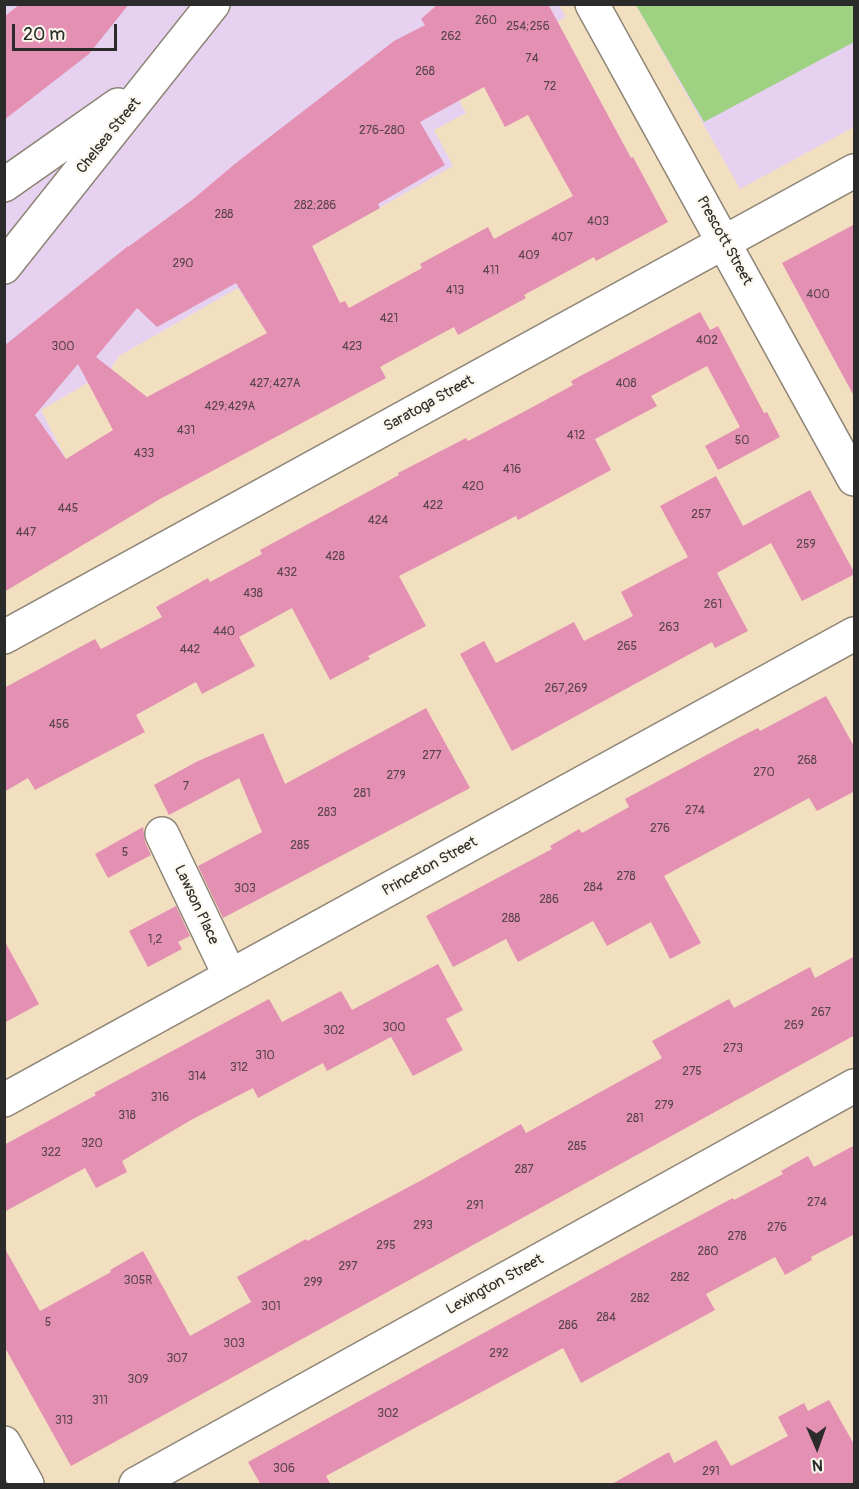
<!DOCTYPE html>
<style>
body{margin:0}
#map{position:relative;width:859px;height:1489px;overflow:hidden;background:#f1dfc0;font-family:Pangolin,sans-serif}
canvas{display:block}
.frame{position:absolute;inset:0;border:6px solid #2b2b2b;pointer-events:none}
.north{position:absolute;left:787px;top:1417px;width:60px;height:60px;-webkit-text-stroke:4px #fbf7ec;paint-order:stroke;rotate:178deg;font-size:16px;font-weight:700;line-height:24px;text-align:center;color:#2b2b2b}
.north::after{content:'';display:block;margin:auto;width:21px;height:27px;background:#2b2b2b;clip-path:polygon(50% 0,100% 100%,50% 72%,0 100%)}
.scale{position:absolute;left:12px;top:24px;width:105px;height:27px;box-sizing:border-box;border:3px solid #2b2b2b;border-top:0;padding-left:8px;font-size:18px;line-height:21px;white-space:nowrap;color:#2b2b2b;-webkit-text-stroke:4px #fbf7ec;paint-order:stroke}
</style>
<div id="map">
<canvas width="859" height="1489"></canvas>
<div class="frame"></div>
<div class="north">N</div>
<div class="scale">20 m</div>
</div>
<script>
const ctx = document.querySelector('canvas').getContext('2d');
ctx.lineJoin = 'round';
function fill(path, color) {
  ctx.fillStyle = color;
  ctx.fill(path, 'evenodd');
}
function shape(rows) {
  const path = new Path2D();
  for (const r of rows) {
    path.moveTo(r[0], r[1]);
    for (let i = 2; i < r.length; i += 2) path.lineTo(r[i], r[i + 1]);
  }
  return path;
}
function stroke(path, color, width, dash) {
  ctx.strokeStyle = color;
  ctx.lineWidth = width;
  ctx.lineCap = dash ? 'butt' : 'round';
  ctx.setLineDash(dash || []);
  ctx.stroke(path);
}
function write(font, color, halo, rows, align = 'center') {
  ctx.font = font + ' Pangolin,sans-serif';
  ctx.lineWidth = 4.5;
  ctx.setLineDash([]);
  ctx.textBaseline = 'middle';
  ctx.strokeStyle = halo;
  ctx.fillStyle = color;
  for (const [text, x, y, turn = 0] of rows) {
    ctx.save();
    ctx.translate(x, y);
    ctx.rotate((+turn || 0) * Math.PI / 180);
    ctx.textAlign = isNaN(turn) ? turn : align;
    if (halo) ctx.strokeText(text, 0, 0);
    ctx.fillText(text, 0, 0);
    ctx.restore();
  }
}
fill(shape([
 [5,5,559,5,566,17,448,80,466,113,434,130,453,166,312,246,326,274,253,311,238,288,119,356,110,370,41,410,65,457,5,495],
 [636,5,854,5,854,127,740,189]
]), '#e6d2f0');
fill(shape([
 [636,5,854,5,854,42,704,122]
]), '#9ed181');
fill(shape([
 [20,4,129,4,89,54,4,120,4,17],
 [438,4,548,4,631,158,633,157,668,222,596,261,594,257,524,295,526,298,458,335,454,327,380,367,386,378,160,499,4,592,4,346,128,246,128,247,192,200,236,163,394,41,425,25,421,19],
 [484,87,505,127,528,115,573,196,494,239,488,227,420,264,422,268,349,308,345,301,340,303,312,246,380,208,378,204,445,165,420,122],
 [236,283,267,333,147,397,96,357,137,308,157,327],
 [78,364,113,430,66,459,35,415],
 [855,224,855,398,782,263],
 [700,312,710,330,718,326,764,413,767,412,780,437,718,470,705,446,740,427,707,366,651,396,657,406,595,439,611,470,518,520,516,516,399,576,426,626,368,656,370,659,330,680,292,608,239,637,255,666,202,694,196,682,136,715,145,732,35,790,28,778,4,792,4,688,95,639,101,649,162,617,156,607,208,578,210,582,262,554,260,550,399,475,398,473,466,438,468,441,529,409,573,385,571,381],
 [716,476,743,526,810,490,855,574,802,601,771,543,717,573,748,631,715,648,712,642,512,751,460,654,484,641,496,663,574,622,584,641,633,616,621,592,688,557,660,506],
 [826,696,855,748,855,791,817,811,809,798,664,876,701,943,670,959,651,922,607,946,593,921,518,962,506,939,453,967,426,916,552,849,550,846,579,829,582,833,629,807,625,799,738,738,758,728,760,731],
 [426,708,470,788,223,918,198,866,262,832,239,778,169,815,154,785,198,761,263,733,285,784],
 [143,827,145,842,151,855,108,878,95,854],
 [176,906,190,936,178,942,182,949,148,967,129,931],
 [4,940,39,1004,4,1023],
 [855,956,855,1035,71,1466,4,1346,4,1247,40,1311,111,1272,110,1270,143,1251,190,1336,251,1302,237,1277,306,1239,307,1241,420,1181,521,1124,526,1133,662,1058,652,1041,729,999,734,1008,810,967,815,978],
 [438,964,463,1010,446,1019,463,1050,413,1076,391,1037,327,1071,323,1063,258,1098,253,1088,191,1120,122,1161,127,1172,96,1188,85,1168,4,1212,4,1145,96,1095,94,1093,269,999,282,1022,341,991,352,1010],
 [855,1145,855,1234,811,1257,812,1260,785,1275,775,1257,706,1294,715,1310,581,1383,563,1348,326,1476,331,1485,261,1485,248,1462,648,1243,733,1198,734,1200,783,1174,781,1171,808,1156,814,1167],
 [829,1400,855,1446,855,1485,610,1485,669,1452,674,1463,716,1440,731,1466,788,1436,778,1417,804,1403,808,1411]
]), '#e490b3');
const minor = shape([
 [592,4,854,479],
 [4,637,854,171],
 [162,834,230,976],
 [4,1100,854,634],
 [4,1443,27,1484],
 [136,1484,854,1086]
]);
const major = shape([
 [4,185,118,105],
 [4,267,213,4]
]);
stroke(minor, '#8e8576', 36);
stroke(major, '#8e8576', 36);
stroke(minor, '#fff', 33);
stroke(major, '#fff', 33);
write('12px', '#59444d', null, [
 ["260",486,21],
 ["254;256",528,27],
 ["262",451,37],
 ["74",532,59],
 ["268",425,72],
 ["72",550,87],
 ["276-280",382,131],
 ["282;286",315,206],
 ["288",224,215],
 ["403",598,222],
 ["407",562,238],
 ["409",529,256],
 ["290",183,264],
 ["411",491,271],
 ["413",455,291],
 ["400",818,295],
 ["421",389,319],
 ["402",707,341],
 ["300",63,347],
 ["423",352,347],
 ["427;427A",275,384],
 ["408",626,384],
 ["429;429A",230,407],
 ["431",186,431],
 ["412",576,436],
 ["50",742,441],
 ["433",144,454],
 ["416",512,470],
 ["420",473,487],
 ["422",433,506],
 ["445",68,509],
 ["257",701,515],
 ["424",378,521],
 ["447",26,533],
 ["259",806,545],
 ["428",335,557],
 ["432",287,573],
 ["438",253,594],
 ["261",713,605],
 ["263",669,628],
 ["440",224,632],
 ["265",627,647],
 ["442",190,650],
 ["267,269",566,689],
 ["456",59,725],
 ["277",432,756],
 ["268",807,761],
 ["270",764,773],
 ["279",396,776],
 ["7",186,787],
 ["281",362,794],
 ["274",695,811],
 ["283",327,813],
 ["276",660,829],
 ["285",300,846],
 ["5",125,853],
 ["278",626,877],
 ["284",593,888],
 ["303",245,889],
 ["286",549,900],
 ["288",511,919],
 ["1,2",155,940],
 ["267",821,1013],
 ["269",794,1026],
 ["300",394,1028],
 ["302",334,1031],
 ["273",733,1049],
 ["310",265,1056],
 ["312",239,1068],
 ["275",692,1072],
 ["314",197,1077],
 ["316",160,1098],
 ["279",664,1106],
 ["318",127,1116],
 ["281",635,1119],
 ["320",92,1144],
 ["285",577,1147],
 ["322",51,1153],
 ["287",524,1170],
 ["274",817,1203],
 ["291",475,1206],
 ["293",423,1226],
 ["276",777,1228],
 ["278",737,1237],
 ["295",386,1246],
 ["280",708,1252],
 ["297",348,1267],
 ["282",680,1278],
 ["305R",138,1281],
 ["299",313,1283],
 ["282",640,1299],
 ["301",271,1307],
 ["284",606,1318],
 ["5",48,1323],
 ["286",568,1326],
 ["303",234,1344],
 ["292",499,1354],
 ["307",177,1359],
 ["309",138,1380],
 ["311",100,1401],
 ["302",388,1414],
 ["313",64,1421],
 ["306",284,1469],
 ["291",711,1472]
]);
write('15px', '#2b2b2b', '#fbf7ec', [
 ["Chelsea Street",109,136,-51],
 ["Prescott Street",724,241,61],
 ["Saratoga Street",429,404,-29],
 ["Princeton Street",430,867,-29],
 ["Lawson Place",196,905,65],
 ["Lexington Street",495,1285,-29]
]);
</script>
